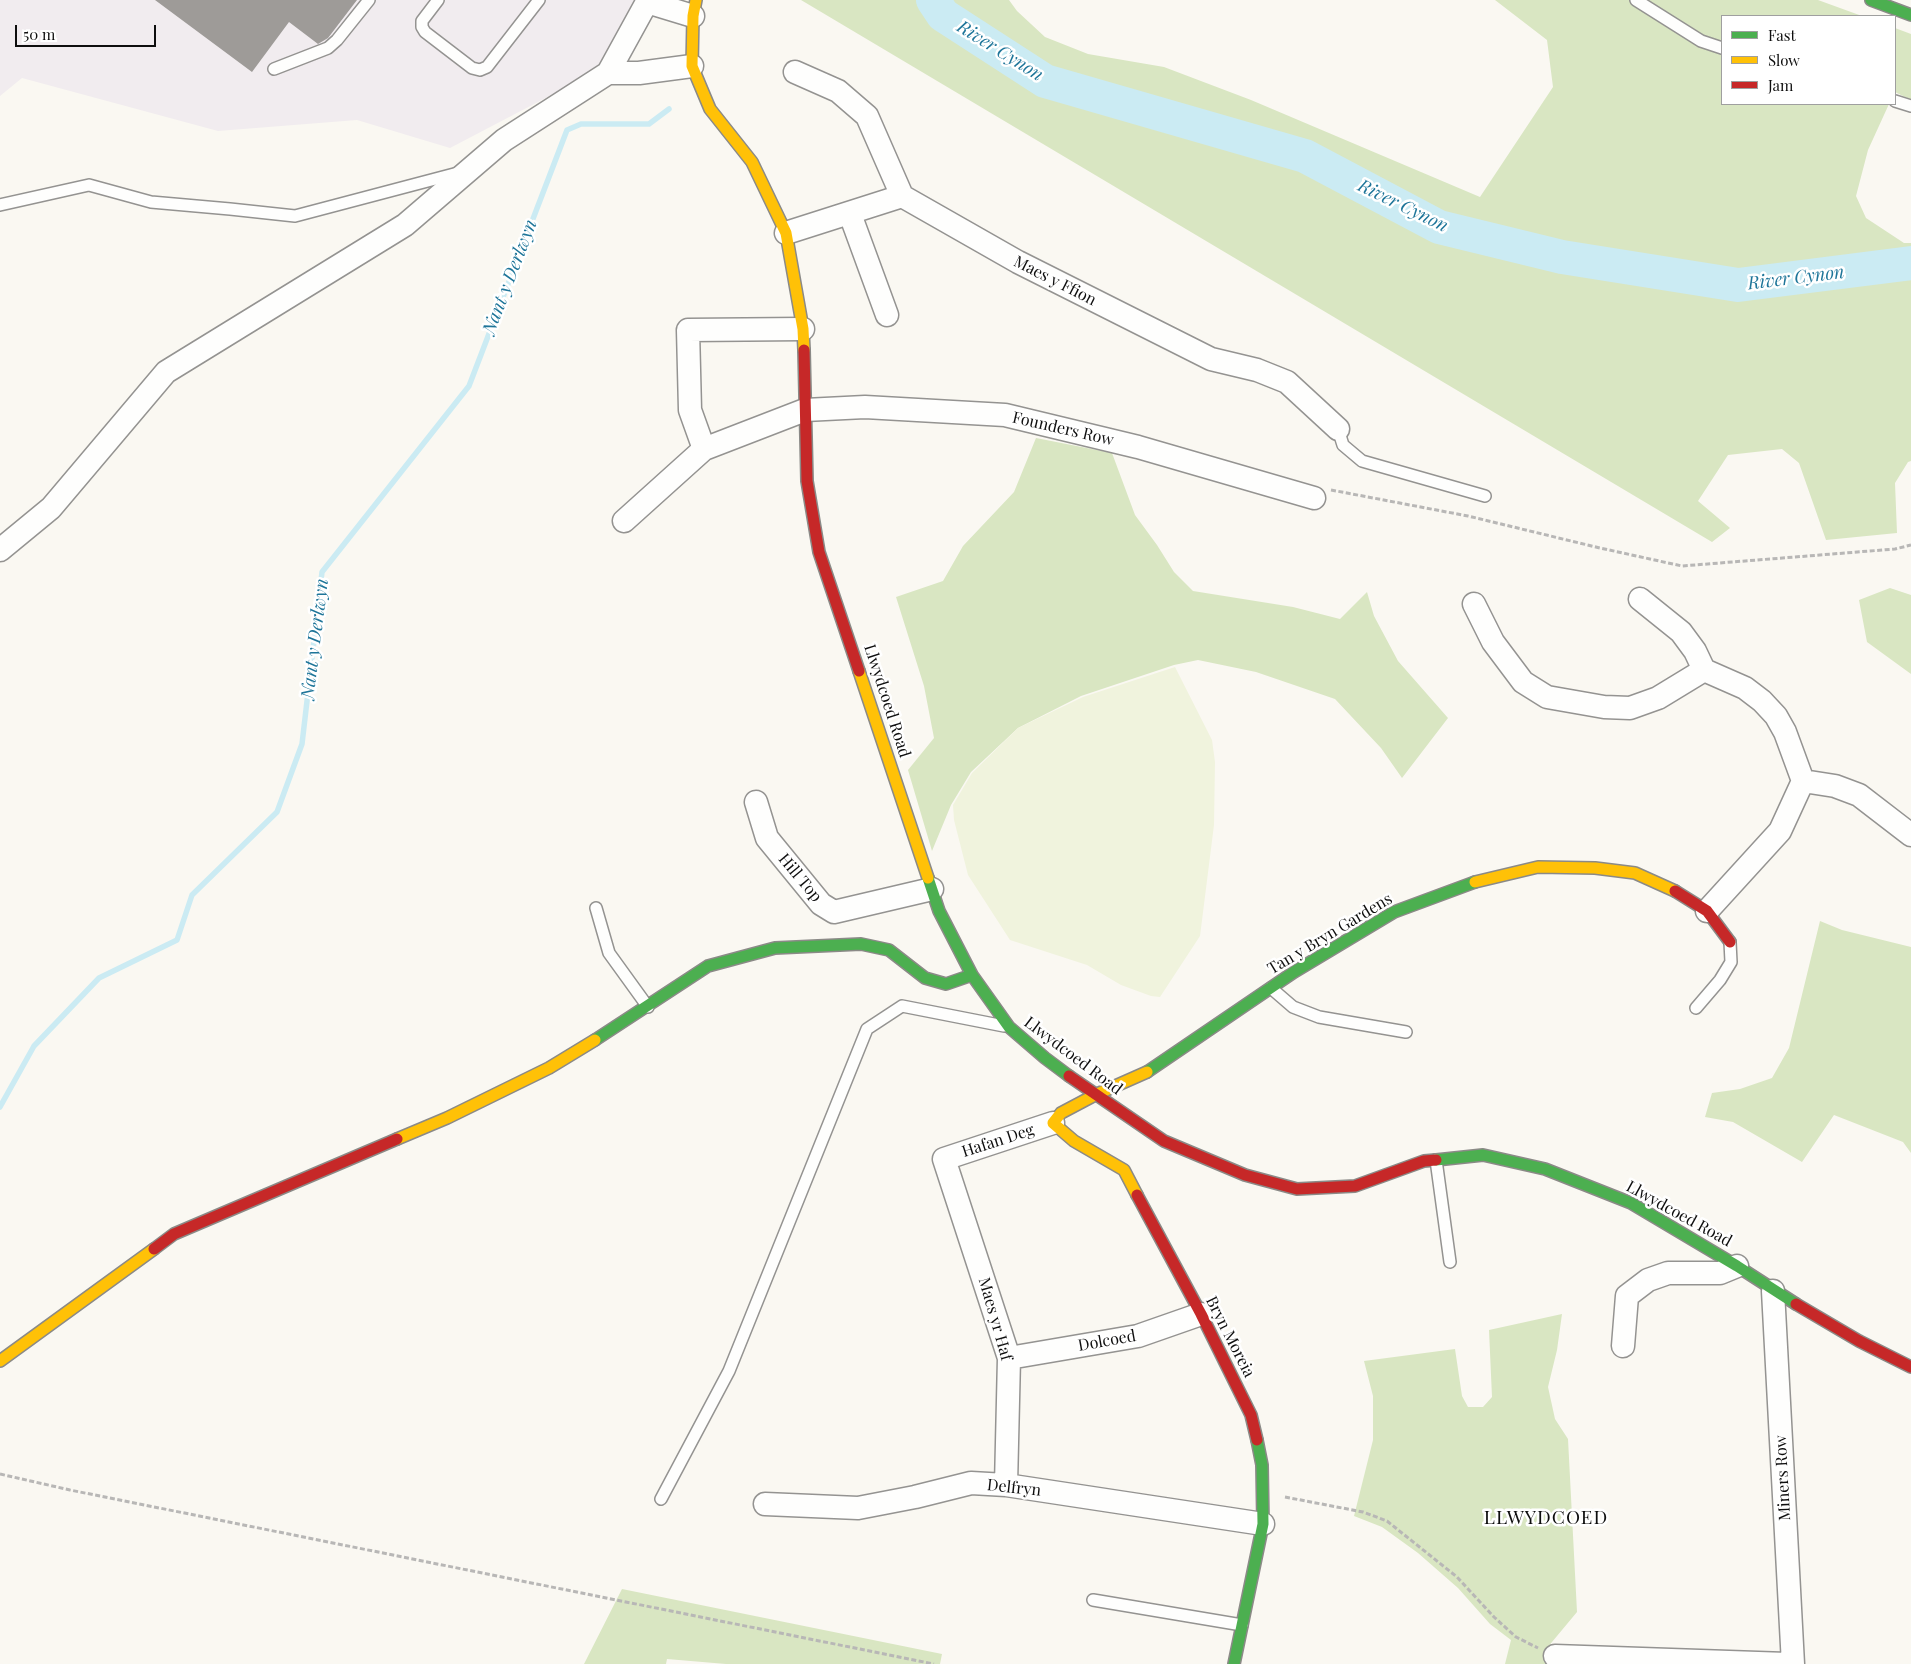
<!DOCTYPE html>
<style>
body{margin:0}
#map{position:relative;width:1911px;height:1664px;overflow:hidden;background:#faf8f2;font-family:"Playfair Display",serif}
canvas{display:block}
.legend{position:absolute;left:1721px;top:15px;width:175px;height:90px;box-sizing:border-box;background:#fff;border:1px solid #9f9f9f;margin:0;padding:6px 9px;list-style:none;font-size:15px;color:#0e0e0e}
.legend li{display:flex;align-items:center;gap:10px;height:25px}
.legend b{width:25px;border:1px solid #9f9f9f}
.scale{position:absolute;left:15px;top:25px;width:141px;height:22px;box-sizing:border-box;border:2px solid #0e0e0e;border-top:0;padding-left:6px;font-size:15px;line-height:18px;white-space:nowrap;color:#0e0e0e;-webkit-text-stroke:4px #fff;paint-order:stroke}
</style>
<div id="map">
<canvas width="1911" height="1664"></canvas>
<ul class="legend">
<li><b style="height:6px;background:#4caf50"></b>Fast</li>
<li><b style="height:6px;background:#ffc107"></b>Slow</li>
<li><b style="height:6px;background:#c62828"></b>Jam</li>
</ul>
<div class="scale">50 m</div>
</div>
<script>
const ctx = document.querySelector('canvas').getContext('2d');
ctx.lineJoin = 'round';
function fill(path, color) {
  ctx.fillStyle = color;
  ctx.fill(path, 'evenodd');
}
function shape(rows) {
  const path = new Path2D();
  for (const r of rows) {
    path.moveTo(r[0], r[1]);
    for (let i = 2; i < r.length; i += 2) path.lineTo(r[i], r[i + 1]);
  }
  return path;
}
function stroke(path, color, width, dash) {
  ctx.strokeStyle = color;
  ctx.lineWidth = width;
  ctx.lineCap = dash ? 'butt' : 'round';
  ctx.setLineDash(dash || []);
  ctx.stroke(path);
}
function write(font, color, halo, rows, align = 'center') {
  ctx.font = font + ' "Playfair Display",serif';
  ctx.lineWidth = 5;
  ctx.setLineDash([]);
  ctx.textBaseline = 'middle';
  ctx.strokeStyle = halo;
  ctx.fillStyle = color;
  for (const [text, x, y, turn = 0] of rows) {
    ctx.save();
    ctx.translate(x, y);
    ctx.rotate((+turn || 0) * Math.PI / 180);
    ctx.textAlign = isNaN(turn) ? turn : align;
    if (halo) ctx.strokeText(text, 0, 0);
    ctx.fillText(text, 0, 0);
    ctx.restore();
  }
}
fill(shape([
 [0,0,659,0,601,69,450,148,357,120,218,131,22,78,0,96]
]), '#f1ecef');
fill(shape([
 [801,0,1009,0,1017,11,1045,37,1088,54,1164,67,1251,100,1480,197,1553,87,1547,40,1495,0,1818,0,1862,16,1722,16,1722,104,1889,104,1868,150,1856,196,1866,218,1904,243,1911,243,1911,461,1908,462,1895,483,1897,533,1826,540,1799,463,1782,449,1728,455,1698,501,1730,528,1712,542],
 [1895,28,1911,34,1911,100,1895,92],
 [1036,438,1112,453,1135,515,1157,545,1174,572,1193,591,1293,607,1340,619,1367,592,1374,616,1398,661,1448,718,1402,778,1381,748,1335,699,1256,672,1198,660,1174,665,1081,696,1018,728,971,772,951,805,932,851,908,770,934,738,924,686,896,597,943,581,963,546,1014,492],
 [1890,588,1911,595,1911,674,1867,642,1859,600],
 [1820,921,1842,930,1911,947,1911,1153,1903,1142,1834,1115,1802,1162,1733,1122,1705,1117,1712,1093,1740,1089,1772,1078,1789,1048],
 [1562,1314,1557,1350,1548,1387,1555,1419,1568,1439,1577,1612,1547,1648,1547,1664,1505,1664,1511,1640,1490,1624,1458,1588,1418,1553,1382,1527,1354,1516,1373,1440,1373,1396,1364,1361,1455,1349,1462,1396,1468,1407,1483,1407,1492,1397,1489,1330],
 [622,1589,942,1654,940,1664,726,1664,667,1659,666,1664,584,1664]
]), '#d9e6c2');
fill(shape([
 [1175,667,1212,740,1215,762,1214,825,1200,936,1160,997,1151,996,1121,985,1087,965,1010,940,968,875,954,820,953,805,972,773,1018,728,1083,697]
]), '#f0f3dd');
stroke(shape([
 [0,1107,34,1046,99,978,177,940,192,895,277,812,302,744,322,572,469,386,567,130,581,124,649,124,669,109]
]), '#cbebf3', 5.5);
stroke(shape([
 [933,0,943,15,1045,81,1305,156,1439,227,1562,257,1738,285,1911,263]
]), '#cbebf3', 34);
fill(shape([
 [155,0,357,0,328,38,318,44,289,22,252,72]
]), '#9e9b98');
const lane = shape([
 [438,0,422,21,422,27,425,32,472,68,480,70,487,67,539,0],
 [1636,0,1701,41,1722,48],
 [274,69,328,48,337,40,369,0],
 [1895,101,1911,106],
 [0,205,89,185,151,202,230,209,295,216,458,173],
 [1338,429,1343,445,1362,461,1485,496],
 [596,908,609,953,648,1007],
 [1271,988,1293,1007,1319,1017,1406,1032],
 [1696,1008,1720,980,1731,962,1730,942],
 [1436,1160,1450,1262],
 [661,1499,729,1371,867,1029,902,1006,1004,1026],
 [1093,1600,1242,1625]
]);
const street = shape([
 [795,72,838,91,867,116,902,196,1018,262,1211,359,1257,370,1287,382,1338,429],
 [608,73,647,2,693,16],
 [850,214,887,315],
 [786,233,902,196],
 [704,449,690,410,688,330,803,329],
 [624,521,704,449,805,410,865,407,1005,415,1138,447,1314,498],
 [0,550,51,508,166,372,405,225,504,140,608,73,639,73,692,66],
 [1640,599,1681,632,1695,651,1704,670,1745,688,1762,701,1776,716,1785,732,1803,781,1780,831,1707,911],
 [1474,604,1493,642,1523,682,1547,697,1604,707,1630,708,1658,698,1704,670],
 [1803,781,1835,786,1859,795,1911,835],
 [756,802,767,838,821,904,834,912,932,889],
 [1773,1291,1793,1664],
 [1623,1346,1627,1296,1648,1280,1668,1273,1720,1273,1737,1266],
 [1009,1358,1138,1336,1201,1314],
 [1006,1485,1009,1358,944,1159,1053,1123],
 [765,1504,858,1508,915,1497,971,1483,1006,1485,1263,1524],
 [1555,1656,1787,1664]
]);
const fast = shape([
 [1871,0,1911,15],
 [928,878,939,911,972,975,1009,1027,1045,1058,1069,1076],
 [595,1040,708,966,775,948,861,944,889,950,925,978,946,984,972,975],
 [1147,1072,1294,972,1394,912,1475,882],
 [1436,1160,1483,1155,1545,1169,1631,1203,1737,1266,1796,1304],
 [1234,1664,1263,1524,1262,1465,1257,1440]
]);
const slow = shape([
 [696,0,693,16,692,66,710,109,752,162,786,233,803,329,804,350],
 [859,671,928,878],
 [1475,882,1538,867,1595,868,1635,873,1675,891],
 [397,1139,447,1118,549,1068,595,1040],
 [1137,1195,1124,1170,1074,1141,1053,1123,1061,1113,1095,1095,1147,1072],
 [0,1361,154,1249]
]);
const jam = shape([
 [804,350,807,481,819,552,859,671],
 [1675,891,1707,911,1730,942],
 [1069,1076,1164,1141,1245,1175,1297,1189,1355,1186,1424,1161,1436,1160],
 [1137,1195,1201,1314,1251,1415,1257,1440],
 [154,1249,174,1234,397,1139],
 [1796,1304,1859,1341,1911,1367]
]);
stroke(lane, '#949391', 14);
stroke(street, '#949391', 25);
stroke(fast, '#8b8a87', 14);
stroke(slow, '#8b8a87', 14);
stroke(jam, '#8b8a87', 14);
stroke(shape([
 [1331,490,1468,516,1600,548,1682,566,1895,549,1911,545],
 [0,1474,70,1490,934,1664],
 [1285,1497,1363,1512,1387,1521,1457,1577,1494,1617,1516,1637,1538,1648]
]), '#b8b7b6', 3, [5, 2.5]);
stroke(lane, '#fefefd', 11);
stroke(street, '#fefefd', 22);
stroke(fast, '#4caf50', 11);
stroke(slow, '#ffc107', 11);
stroke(jam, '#c62828', 11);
write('16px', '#0e0e0e', '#fff', [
 ["Maes y Ffion",1055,281,27],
 ["Founders Row",1063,429,13],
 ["Llwydcoed Road",887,701,72],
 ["Hill Top",800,878,50],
 ["Tan y Bryn Gardens",1330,934,-31],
 ["Llwydcoed Road",1073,1056,37],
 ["Hafan Deg",998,1141,-18],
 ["Llwydcoed Road",1679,1214,29],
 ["Maes yr Haf",995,1319,74],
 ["Bryn Moreia",1230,1337,63],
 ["Dolcoed",1107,1341,-10],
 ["Miners Row",1783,1478,-93],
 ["Delfryn",1014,1488,6]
]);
write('italic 18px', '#1e7599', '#fff', [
 ["River Cynon",1000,51,32],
 ["River Cynon",1403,206,26],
 ["Nant y Derlwyn",510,277,-69],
 ["River Cynon",1796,278,-7],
 ["Nant y Derlwyn",315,639,-83]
]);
ctx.letterSpacing = '1px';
write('19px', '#0e0e0e', '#fff', [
 ["LLWYDCOED",1546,1518]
]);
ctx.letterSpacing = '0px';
</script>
